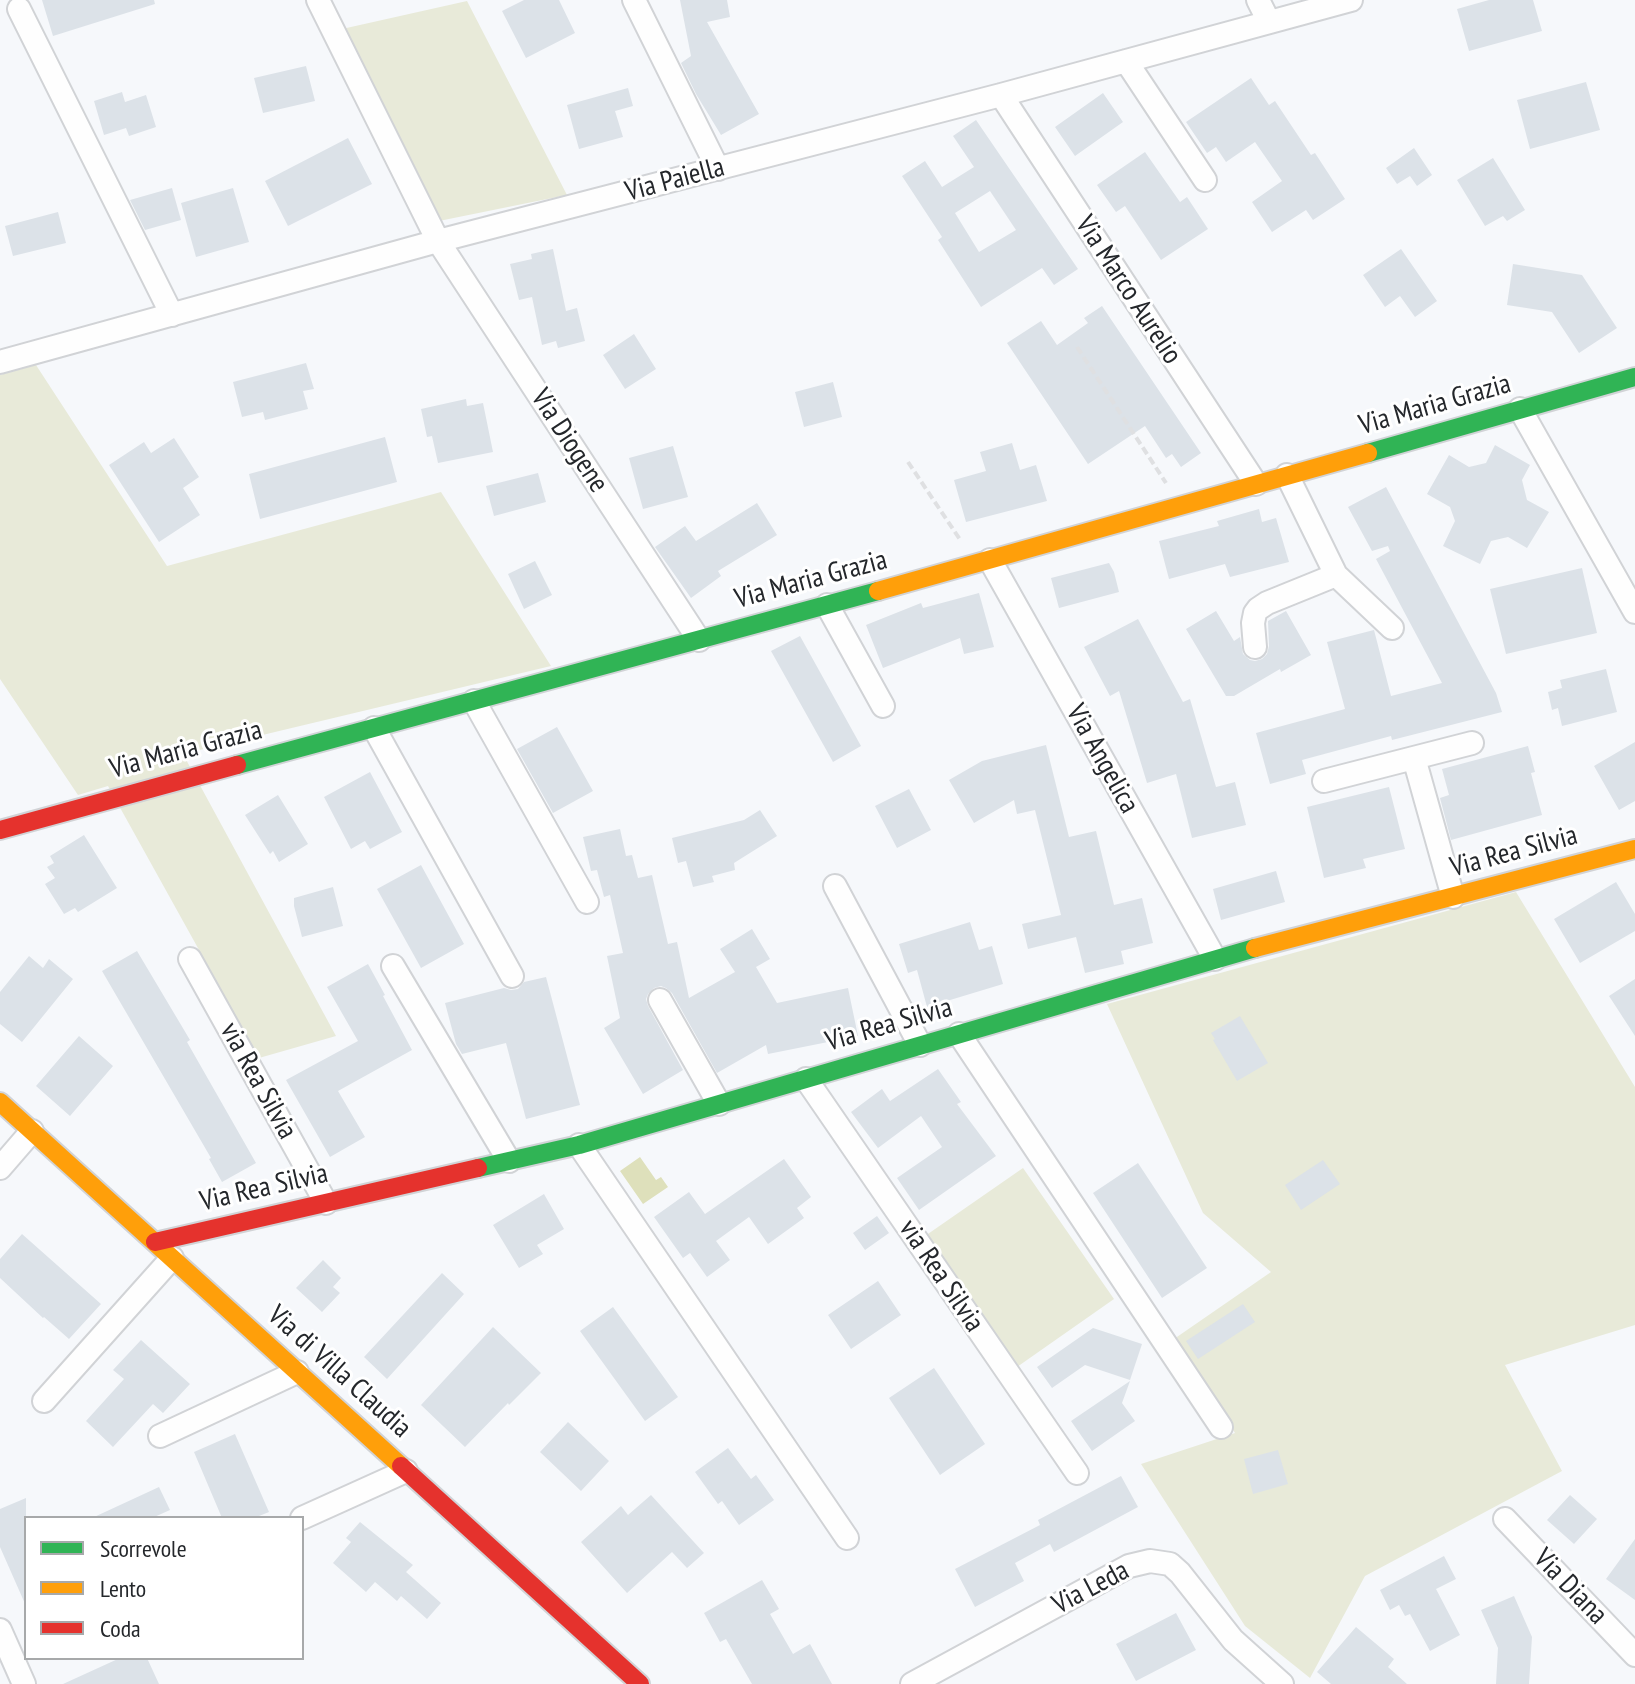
<!DOCTYPE html>
<style>
body{margin:0}
#map{position:relative;width:1635px;height:1684px;overflow:hidden;background:#f6f8fb;font-family:"PT Sans Narrow",sans-serif}
canvas{display:block}
.legend{position:absolute;left:24px;top:1516px;width:280px;height:144px;box-sizing:border-box;background:#fff;border:2px solid #a7a9aa;margin:0;padding:10px 14px;list-style:none;font-size:24px;color:#24272b}
.legend li{display:flex;align-items:center;gap:16px;height:40px}
.legend b{width:40px;border:2px solid #a7a9aa}
</style>
<div id="map">
<canvas width="1635" height="1684"></canvas>
<ul class="legend">
<li><b style="height:10px;background:#30b455"></b>Scorrevole</li>
<li><b style="height:10px;background:#ff9f0a"></b>Lento</li>
<li><b style="height:10px;background:#e5322d"></b>Coda</li>
</ul>
</div>
<script>
const ctx = document.querySelector('canvas').getContext('2d');
ctx.lineJoin = 'round';
function fill(path, color) {
  ctx.fillStyle = color;
  ctx.fill(path, 'evenodd');
}
function shape(rows) {
  const path = new Path2D();
  for (const r of rows) {
    path.moveTo(r[0], r[1]);
    for (let i = 2; i < r.length; i += 2) path.lineTo(r[i], r[i + 1]);
  }
  return path;
}
function stroke(path, color, width, dash) {
  ctx.strokeStyle = color;
  ctx.lineWidth = width;
  ctx.lineCap = dash ? 'butt' : 'round';
  ctx.setLineDash(dash || []);
  ctx.stroke(path);
}
function write(font, color, halo, rows, align = 'center') {
  ctx.font = font + ' "PT Sans Narrow",sans-serif';
  ctx.lineWidth = 6;
  ctx.setLineDash([]);
  ctx.textBaseline = 'middle';
  ctx.strokeStyle = halo;
  ctx.fillStyle = color;
  for (const [text, x, y, turn = 0] of rows) {
    ctx.save();
    ctx.translate(x, y);
    ctx.rotate((+turn || 0) * Math.PI / 180);
    ctx.textAlign = isNaN(turn) ? turn : align;
    if (halo) ctx.strokeText(text, 0, 0);
    ctx.fillText(text, 0, 0);
    ctx.restore();
  }
}
fill(shape([
 [467,1,567,195,439,221,342,29],
 [36,365,167,566,441,492,551,666,183,754,336,1036,259,1058,108,786,78,795,0,679,0,375],
 [1516,892,1635,1087,1635,1325,1505,1365,1562,1471,1365,1576,1310,1678,1245,1626,1141,1464,1235,1433,1174,1339,1271,1272,1203,1213,1107,1004],
 [1023,1168,1114,1299,1017,1367,925,1236]
]), '#e8ead9');
fill(shape([
 [640,1157,656,1180,661,1177,668,1187,643,1204,620,1171]
]), '#dee0bb');
fill(shape([
 [42,0,154,0,155,4,53,36],
 [524,0,559,0,575,33,526,58,502,11],
 [680,0,727,0,730,17,707,22,759,114,721,135,696,94,681,63,691,56],
 [1489,0,1533,0,1542,31,1469,51,1457,9],
 [306,66,315,101,263,113,254,78],
 [1251,78,1269,105,1275,101,1311,155,1315,153,1345,199,1313,220,1306,210,1272,232,1252,202,1282,181,1255,142,1226,162,1216,147,1207,153,1186,122],
 [1586,82,1600,130,1530,149,1517,100],
 [628,88,633,106,615,111,623,137,579,149,567,105],
 [122,92,125,102,146,95,156,127,129,136,126,128,104,135,94,101],
 [1103,93,1123,122,1075,156,1055,127],
 [976,120,1078,269,1054,285,1042,268,981,307,938,240,942,237,902,176,925,161,942,187,974,167,953,136],
 [990,191,1016,230,979,252,955,213],
 [348,138,372,184,288,226,265,181],
 [1414,148,1432,175,1417,186,1410,176,1397,184,1386,168],
 [1145,152,1180,202,1187,197,1208,229,1161,260,1125,206,1116,212,1097,185],
 [1493,158,1525,210,1507,221,1503,216,1485,226,1457,180],
 [172,188,181,220,145,230,130,200],
 [233,188,249,242,196,257,181,203],
 [58,212,66,243,13,256,5,226],
 [553,249,566,311,577,308,585,341,558,348,556,341,542,345,532,297,519,300,510,264,532,259,531,254],
 [1401,249,1437,301,1415,317,1400,296,1385,307,1363,275],
 [1513,264,1582,275,1617,328,1579,353,1552,312,1507,305],
 [1102,306,1201,453,1181,467,1172,454,1166,458,1145,426,1088,464,1007,343,1041,321,1057,345,1088,323,1084,318],
 [634,334,656,369,625,389,603,355],
 [306,363,314,389,303,391,308,409,265,420,263,412,242,417,233,382],
 [833,382,842,417,804,427,795,392],
 [466,399,467,406,483,403,493,452,438,463,432,436,427,437,421,409],
 [385,437,397,482,260,519,249,474],
 [174,438,199,477,183,488,200,515,159,542,109,465,144,442,151,453],
 [1012,443,1020,470,1036,465,1047,501,966,522,954,480,986,471,980,452],
 [1495,445,1530,465,1522,480,1527,500,1549,512,1527,548,1508,537,1491,541,1480,564,1443,546,1455,521,1450,507,1427,494,1449,455,1469,467,1486,463],
 [673,446,688,497,643,509,629,458],
 [538,473,546,502,494,516,486,486],
 [1386,487,1496,693,1502,712,1392,740,1391,736,1302,760,1306,774,1270,784,1256,733,1345,709,1327,642,1374,630,1391,696,1442,683,1376,559,1390,551,1388,546,1372,551,1348,507],
 [757,503,777,535,718,571,721,576,691,598,655,547,685,526,696,541],
 [1259,509,1262,522,1276,518,1289,562,1230,577,1225,564,1169,579,1159,541,1219,526,1217,521],
 [535,561,552,595,524,609,508,574],
 [1109,563,1114,572,1119,592,1059,608,1051,578],
 [1582,568,1597,633,1506,654,1490,589],
 [979,593,994,647,964,654,960,638,883,668,866,625,921,603,923,608],
 [1216,611,1234,641,1240,637,1243,654,1250,660,1255,661,1262,659,1267,654,1269,646,1268,621,1286,611,1311,655,1281,672,1280,669,1234,696,1226,696,1186,629],
 [1138,619,1183,702,1190,699,1216,787,1235,782,1246,825,1192,838,1176,774,1147,783,1119,691,1110,696,1084,647],
 [800,636,861,746,833,762,771,651],
 [1606,669,1617,712,1562,726,1558,708,1552,710,1548,692,1562,688,1560,680],
 [557,727,593,791,553,813,517,749],
 [1635,742,1635,801,1619,810,1594,766],
 [1046,745,1069,837,1096,831,1114,905,1142,898,1153,943,1121,951,1124,964,1085,973,1076,937,1028,949,1022,924,1061,915,1035,810,1017,814,1014,800,974,823,949,780,982,761],
 [1528,746,1535,772,1531,773,1542,815,1451,840,1440,798,1449,795,1442,769],
 [370,772,402,832,370,849,365,841,351,849,324,797],
 [1389,787,1405,849,1363,859,1366,868,1324,878,1307,807],
 [909,789,931,830,897,848,875,806],
 [278,795,308,844,279,862,273,851,270,854,245,815],
 [760,810,777,836,734,863,735,870,712,876,714,882,693,887,686,861,678,863,672,838,744,820],
 [620,829,626,856,632,855,638,878,652,875,668,944,677,942,689,998,735,972,720,949,752,929,770,959,756,967,777,1003,848,988,858,1036,768,1054,766,1045,717,1073,672,993,666,988,661,986,654,988,648,994,646,999,648,1006,683,1070,643,1094,604,1028,620,1018,607,956,623,953,610,895,604,897,597,870,591,871,583,837],
 [84,835,117,888,78,912,75,908,64,914,45,884,55,878,47,867,54,863,50,856],
 [421,865,464,944,421,968,377,889],
 [1276,871,1285,902,1221,920,1213,889],
 [1616,882,1635,914,1635,931,1580,963,1554,919],
 [333,887,343,926,302,937,294,906,294,898],
 [970,922,979,950,992,946,1003,984,927,1007,917,970,908,973,899,944],
 [137,951,190,1040,187,1042,256,1163,222,1182,209,1159,211,1158,102,971],
 [29,956,43,968,49,959,73,979,22,1042,0,1024,0,992],
 [368,964,385,995,383,996,412,1050,338,1091,365,1137,330,1157,286,1080,358,1041,327,987],
 [546,977,580,1105,526,1119,506,1043,462,1054,456,1044,445,1003,504,988,511,990,518,989,524,982],
 [1635,979,1635,1036,1609,996],
 [1240,1016,1268,1063,1237,1081,1213,1040,1215,1039,1211,1033],
 [79,1036,113,1066,70,1116,36,1086],
 [938,1069,961,1102,957,1104,996,1156,919,1210,897,1178,942,1147,921,1116,878,1148,851,1112,882,1089,890,1101],
 [784,1159,811,1197,797,1208,804,1218,768,1244,749,1217,716,1241,730,1260,707,1277,690,1253,683,1258,654,1217,689,1192,705,1214],
 [1323,1160,1340,1184,1301,1210,1285,1185],
 [1138,1163,1207,1268,1162,1298,1093,1193],
 [544,1194,564,1229,537,1245,543,1254,519,1268,493,1225],
 [877,1216,889,1233,865,1250,853,1233],
 [22,1234,101,1304,69,1339,44,1317,43,1318,0,1278,0,1259],
 [323,1260,341,1278,333,1287,340,1293,322,1312,296,1288],
 [442,1273,464,1294,387,1379,364,1357],
 [878,1281,901,1315,851,1349,828,1315],
 [1243,1304,1255,1322,1198,1359,1186,1341],
 [613,1307,678,1397,645,1421,580,1331],
 [493,1327,541,1373,509,1405,508,1403,465,1447,421,1405],
 [1093,1328,1142,1344,1130,1380,1085,1365,1052,1388,1037,1367],
 [141,1340,190,1384,163,1413,153,1404,113,1447,86,1421,124,1379,113,1370],
 [934,1368,985,1444,940,1475,889,1398],
 [1130,1381,1122,1403,1135,1421,1092,1451,1071,1421],
 [568,1422,609,1461,581,1491,540,1452],
 [235,1434,269,1512,254,1518,222,1518,194,1452],
 [728,1448,751,1479,756,1475,774,1500,739,1525,722,1501,718,1504,695,1472],
 [1278,1450,1288,1484,1253,1494,1244,1459],
 [1121,1476,1138,1507,1054,1552,1050,1544,1015,1563,1024,1581,975,1607,955,1569,1040,1525,1038,1520],
 [159,1487,170,1510,152,1518,92,1518],
 [651,1495,704,1553,687,1568,672,1552,627,1593,581,1542,621,1506,628,1515],
 [1570,1495,1597,1519,1574,1544,1547,1520],
 [26,1498,26,1606,0,1547,0,1509],
 [360,1522,413,1565,406,1572,441,1603,427,1619,401,1596,397,1601,375,1582,366,1592,333,1563,351,1542,346,1538],
 [1635,1539,1635,1600,1606,1579],
 [1444,1556,1456,1579,1436,1589,1460,1635,1430,1651,1410,1614,1405,1616,1399,1605,1390,1610,1380,1590],
 [762,1580,779,1609,770,1614,793,1654,810,1644,832,1684,752,1684,726,1639,720,1642,704,1613],
 [1514,1596,1532,1637,1529,1684,1496,1684,1498,1648,1481,1610],
 [1176,1613,1196,1650,1136,1681,1116,1644],
 [1356,1627,1394,1659,1388,1667,1407,1684,1331,1684,1317,1672],
 [120,1658,147,1658,159,1684,63,1684]
]), '#dce2e8');
const street = shape([
 [318,0,438,241,699,640],
 [634,0,718,169],
 [1258,0,1269,22],
 [19,9,172,315],
 [1126,61,1205,180],
 [1001,95,1256,484],
 [0,362,438,241,1001,95,1351,0],
 [1520,409,1635,612],
 [1287,475,1336,575,1392,628],
 [990,560,1215,959],
 [827,605,883,706],
 [1255,647,1253,623,1255,613,1258,609,1267,603,1336,575],
 [474,701,587,902],
 [374,728,512,976],
 [1414,758,1453,897],
 [1324,781,1472,743],
 [835,886,920,1045],
 [190,959,326,1203],
 [393,966,509,1161],
 [660,1000,719,1104],
 [959,1034,1221,1427],
 [806,1079,1077,1473],
 [579,1145,847,1538],
 [0,1168,32,1131],
 [44,1401,172,1258],
 [160,1436,297,1372],
 [302,1518,406,1471],
 [1505,1519,1635,1655],
 [0,1630,24,1684],
 [912,1684,1129,1566,1150,1561,1170,1564,1180,1573,1233,1640,1282,1684]
]);
const fast = shape([
 [1368,453,1635,377],
 [237,765,878,591],
 [478,1168,579,1145,1255,948]
]);
const slow = shape([
 [878,591,1368,453],
 [1255,948,1635,849],
 [0,1102,401,1466]
]);
const jam = shape([
 [0,830,237,765],
 [155,1242,478,1168],
 [401,1466,640,1684]
]);
stroke(street, '#d1d3d6', 26);
stroke(fast, '#d1d3d6', 22);
stroke(slow, '#d1d3d6', 22);
stroke(jam, '#d1d3d6', 22);
stroke(shape([
 [1077,347,1166,483],
 [908,462,961,541]
]), '#dfe0e2', 4, [8, 4]);
stroke(street, '#fefefe', 22);
stroke(fast, '#30b455', 18);
stroke(slow, '#ff9f0a', 18);
stroke(jam, '#e5322d', 18);
write('28px', '#24272b', '#fff', [
 ["Via Paiella",675,180,-15],
 ["Via Marco Aurelio",1128,290,57],
 ["Via Maria Grazia",1435,405,-16],
 ["Via Diogene",569,441,57],
 ["Via Maria Grazia",811,580,-15],
 ["Via Maria Grazia",186,750,-15],
 ["Via Angelica",1102,759,61],
 ["Via Rea Silvia",1514,852,-15],
 ["Via Rea Silvia",889,1025,-16],
 ["via Rea Silvia",258,1081,61],
 ["Via Rea Silvia",264,1188,-13],
 ["via Rea Silvia",941,1276,56],
 ["Via di Villa Claudia",339,1372,42],
 ["Via Diana",1570,1587,46],
 ["Via Leda",1091,1588,-28]
]);
</script>
